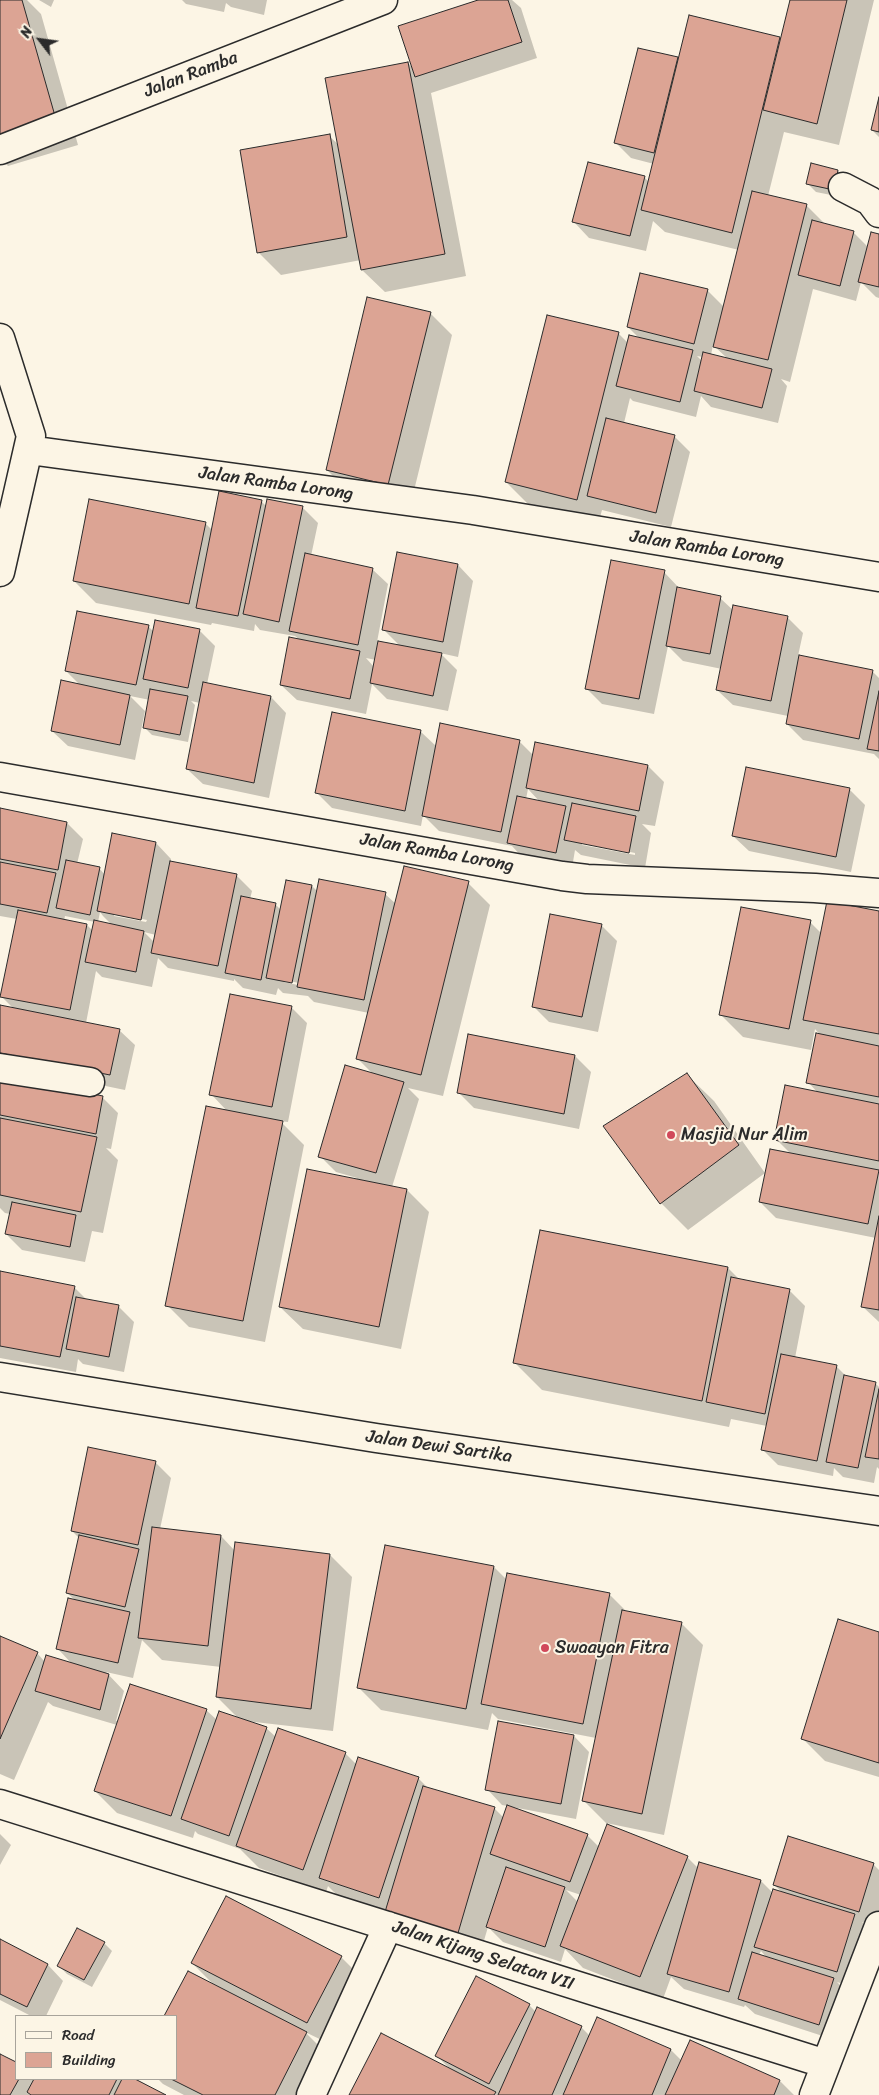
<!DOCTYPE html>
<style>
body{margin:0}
#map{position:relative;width:879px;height:2095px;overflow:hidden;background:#fcf5e5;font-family:Sriracha,sans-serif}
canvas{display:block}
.legend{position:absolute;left:15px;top:2015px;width:162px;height:65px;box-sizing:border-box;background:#fcf5e5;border:1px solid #a8a49b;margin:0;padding:6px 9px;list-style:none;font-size:15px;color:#2b2b2b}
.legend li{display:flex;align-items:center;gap:10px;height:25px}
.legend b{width:25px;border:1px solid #a8a49b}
.north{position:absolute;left:15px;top:15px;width:50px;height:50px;-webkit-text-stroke:4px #fcf5e5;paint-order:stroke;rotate:300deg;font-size:14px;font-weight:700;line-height:20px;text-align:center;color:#2b2b2b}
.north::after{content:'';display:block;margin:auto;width:18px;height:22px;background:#2b2b2b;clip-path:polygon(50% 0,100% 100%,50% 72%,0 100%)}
</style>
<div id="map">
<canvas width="879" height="2095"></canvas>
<ul class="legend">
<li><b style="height:6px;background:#fcf5e5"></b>Road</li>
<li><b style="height:14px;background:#dca494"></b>Building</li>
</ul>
<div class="north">N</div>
</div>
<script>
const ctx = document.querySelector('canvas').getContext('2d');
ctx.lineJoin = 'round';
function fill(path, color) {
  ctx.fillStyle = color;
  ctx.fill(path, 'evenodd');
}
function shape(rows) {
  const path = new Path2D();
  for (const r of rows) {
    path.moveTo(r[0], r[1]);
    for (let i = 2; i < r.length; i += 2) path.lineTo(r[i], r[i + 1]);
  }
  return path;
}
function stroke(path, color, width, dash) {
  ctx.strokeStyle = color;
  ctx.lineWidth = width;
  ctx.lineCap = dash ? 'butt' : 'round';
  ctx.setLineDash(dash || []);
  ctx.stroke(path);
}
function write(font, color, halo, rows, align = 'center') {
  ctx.font = font + ' Sriracha,sans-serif';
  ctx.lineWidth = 4;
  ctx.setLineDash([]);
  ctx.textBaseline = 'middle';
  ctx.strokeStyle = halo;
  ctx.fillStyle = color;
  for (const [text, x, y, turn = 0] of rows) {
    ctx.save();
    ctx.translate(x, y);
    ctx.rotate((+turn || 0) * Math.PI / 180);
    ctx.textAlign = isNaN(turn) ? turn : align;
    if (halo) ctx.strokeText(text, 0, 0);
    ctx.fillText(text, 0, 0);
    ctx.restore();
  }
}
fill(shape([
 [0,0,27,0,41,14,78,145,8,166,0,158],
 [39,0,54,0,51,7],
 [182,0,267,0,264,15,231,7,226,3,224,12,186,4],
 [482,0,512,0,521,8,537,58,431,93,466,276,385,292,362,270,361,260,281,275,258,252,329,136,339,145,408,63,413,68],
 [792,0,874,0,839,145,784,132,768,196,806,205,826,225,853,232,868,247,879,235,879,298,876,297,861,282,856,301,813,289,790,382,781,379,787,386,778,423,711,407,701,396,696,417,633,401,630,398,624,423,674,436,690,452,671,527,602,510,599,521,528,504,506,482,618,333,628,343,640,339,628,327,707,290,724,307,739,250,665,232,653,221,646,251,589,238,574,222,644,177,649,182,654,164,631,158,615,142,677,58,679,60,779,38,782,40],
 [713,345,728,359,711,355],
 [697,356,703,357,702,361],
 [879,102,879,137,872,130],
 [838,171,846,179,841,197,816,192,808,184],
 [430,313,452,335,410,507,349,492,327,470],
 [261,501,267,507,302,507,318,523,311,556,372,569,388,584,377,642,400,646,383,629,458,565,473,581,458,657,440,653,457,670,448,711,387,699,372,684,366,714,297,700,281,685,300,640,295,636,260,630,255,624,254,631,212,623,211,625,96,603,74,581,205,523,213,531],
 [366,658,376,660,374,667],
 [664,572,680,589,720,598,734,611,787,617,803,633,798,656,872,671,879,678,879,759,874,754,803,740,787,724,788,716,733,705,717,690,722,669,683,661,668,646,654,714,602,704,586,688],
 [148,626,154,632,199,630,215,646,207,684,271,697,286,713,269,798,203,784,187,769,200,703,191,701,195,705,188,742,152,735,144,727,150,700,130,696,145,711,135,760,68,746,52,731,81,686,66,671],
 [420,731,437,747,519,741,534,756,648,766,664,782,655,826,642,824,651,833,645,868,581,855,575,850,572,868,524,859,512,846,439,831,423,815,421,826,332,808,316,792],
 [528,789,541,803,526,799],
 [582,842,635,853,635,855,582,845],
 [849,789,865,805,851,872,749,851,733,836],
 [0,810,67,823,83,839,77,864,99,868,105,875,156,843,171,859,171,862,236,875,252,891,250,899,275,904,281,910,312,886,318,892,385,894,396,904,468,883,490,905,443,1096,408,1088,419,1099,392,1187,407,1190,429,1212,401,1349,303,1329,280,1307,356,1180,357,1178,336,1172,320,1156,373,1074,358,1059,369,1013,314,1002,308,996,283,993,278,988,276,995,243,988,234,979,234,981,168,968,158,958,152,987,102,977,96,971,86,1023,119,1030,135,1045,125,1090,8,1066,0,1058,0,1013,14,1009,2,997,17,919,0,916],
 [100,912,103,916,113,926,98,922],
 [114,913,147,920,146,922,114,916],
 [65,916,95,922,93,931,87,925,64,921],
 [144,932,156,935,154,942],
 [284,980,299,983,298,985,284,982],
 [879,913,879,1322,862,1306,876,1238,776,1218,760,1202,791,1154,776,1139,818,1093,808,1082,821,1036,815,1029,811,1050,743,1037,720,1014,810,922,822,934],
 [601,925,617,941,598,1032,549,1022,533,1006],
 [292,1008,307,1023,288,1122,280,1121,304,1145,265,1342,189,1327,167,1305,228,1112,211,1094],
 [469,1036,575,1056,591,1072,579,1129,474,1108,458,1092],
 [686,1074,714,1101,765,1173,688,1230,661,1203],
 [0,1078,103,1098,118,1113,111,1149,106,1148,118,1160,103,1233,92,1231,85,1262,22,1250,6,1234,10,1214,5,1213,0,1208],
 [541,1231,728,1268,740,1280,789,1290,805,1306,795,1358,836,1366,847,1377,875,1383,879,1387,879,1469,877,1467,874,1483,843,1477,834,1468,833,1476,778,1465,762,1449,767,1426,731,1419,729,1427,542,1390,515,1363],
 [0,1273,74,1287,87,1300,118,1306,134,1322,124,1372,83,1364,78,1359,76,1372,0,1358],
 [155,1462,171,1478,160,1529,221,1536,235,1551,330,1555,352,1577,333,1731,246,1721,266,1728,276,1737,345,1753,357,1765,418,1778,429,1789,494,1808,504,1818,508,1806,502,1805,487,1789,499,1722,574,1736,589,1752,576,1819,512,1807,587,1835,599,1847,687,1857,699,1869,761,1881,773,1893,783,1893,774,1885,873,1864,879,1870,879,1913,875,1927,862,1922,870,1931,853,1987,837,1982,849,1994,835,2040,755,2014,745,2005,744,2007,684,1989,671,1977,663,1999,583,1968,565,1949,561,1962,503,1942,488,1927,480,1954,342,1900,328,1886,326,1892,259,1868,240,1849,198,1834,195,1831,193,1838,117,1813,95,1791,117,1725,53,1706,48,1702,14,1780,0,1774,0,1638,37,1653,45,1662,73,1665,58,1649,76,1601,67,1593,80,1539,72,1531],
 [142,1640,162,1660,221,1667,217,1697,239,1719,217,1720,206,1710,116,1721,124,1691,106,1672,133,1678],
 [566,1890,581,1895,578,1902],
 [761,1951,767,1958,759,1955],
 [494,1567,507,1580,609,1594,625,1610,625,1612,681,1623,703,1645,664,1835,606,1823,584,1801,596,1738,498,1719,492,1713,488,1730,381,1710,359,1688],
 [879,1633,879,1777,825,1761,802,1738],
 [0,1834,11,1845,0,1865],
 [0,1941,48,1965,63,1981,46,2016,31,2016,0,2000],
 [104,1943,112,1951,92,1987,67,1974,59,1966],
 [341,1957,363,1979,330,2044,305,2032,329,2056,308,2095,184,2095,163,2084,158,2079,176,2079,176,2016,165,2016,188,1972,215,1986,192,1963],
 [529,2005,536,2012,581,2027,590,2036,598,2018,671,2050,682,2061,690,2042,780,2081,794,2095,350,2095,450,2069,437,2056],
 [0,2055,16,2064,16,2079,136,2079,163,2095,0,2095]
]), '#0003');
const building = shape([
 [0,0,22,0,57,123,0,139,0,0],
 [478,0,508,0,522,42,415,77,398,26,478,0],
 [790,0,847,0,817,124,763,110,790,0],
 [689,15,780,37,732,233,641,210,689,15],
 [638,48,678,57,654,153,614,143,638,48],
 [408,62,445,254,361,270,325,78,408,62],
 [879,97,879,132,871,130,879,97],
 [330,134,347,237,257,253,240,150,330,134],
 [588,162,645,176,630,236,572,222,588,162],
 [811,163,838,170,834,190,806,184,811,163],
 [752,191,807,204,768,360,713,347,752,191],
 [812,220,854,231,840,286,798,275,812,220],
 [871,232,879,234,879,287,858,282,871,232],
 [640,273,708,289,694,344,627,327,640,273],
 [367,297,431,312,388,485,326,470,367,297],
 [547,315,619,332,577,500,505,482,547,315],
 [629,335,693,350,680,402,616,386,629,335],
 [703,352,772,369,762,408,694,391,703,352],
 [606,418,675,435,656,513,587,496,606,418],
 [219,491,262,500,238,616,196,608,219,491],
 [89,499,206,522,189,604,73,581,89,499],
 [267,499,303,506,279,622,243,614,267,499],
 [397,552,458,564,443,642,382,630,397,552],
 [305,553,373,568,358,645,289,631,305,553],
 [611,560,665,570,639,699,585,689,611,560],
 [677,587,721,596,710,654,666,646,677,587],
 [733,605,788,616,771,701,716,690,733,605],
 [77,611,149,625,136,685,65,671,77,611],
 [155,620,200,629,188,688,143,679,155,620],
 [289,637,360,651,350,699,280,685,289,637],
 [378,641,442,653,433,696,370,683,378,641],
 [799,655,873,670,859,739,786,724,799,655],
 [61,680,130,695,120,745,51,731,61,680],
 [203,682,271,696,254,783,186,769,203,682],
 [150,689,188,696,180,735,143,728,150,689],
 [879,691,879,751,867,749,879,691],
 [332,712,421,730,405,811,315,793,332,712],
 [440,723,520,740,501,832,422,816,440,723],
 [535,742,648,765,639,811,526,788,535,742],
 [746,767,850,788,836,857,732,836,746,767],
 [517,796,566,806,556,853,507,843,517,796],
 [572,803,636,816,629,853,564,840,572,803],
 [0,808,67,822,58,870,0,859,0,808],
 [112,833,156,842,141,920,97,911,112,833],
 [66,860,100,867,90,915,56,908,66,860],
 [170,861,237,874,218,966,151,953,170,861],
 [0,862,56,873,47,913,0,904,0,862],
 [404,866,469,881,421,1075,356,1059,404,866],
 [319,879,386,892,364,1000,297,987,319,879],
 [286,880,312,885,292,983,266,978,286,880],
 [241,896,276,903,261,980,225,973,241,896],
 [827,901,879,911,879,1034,803,1020,827,901],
 [741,907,811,920,789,1029,719,1015,741,907],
 [18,910,87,924,70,1010,0,997,18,910],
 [550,914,602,924,582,1017,532,1007,550,914],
 [94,920,144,931,136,972,85,962,94,920],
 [230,994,292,1006,272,1107,209,1095,230,994],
 [0,1005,120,1029,110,1075,0,1053,0,1005],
 [816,1033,879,1046,879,1097,806,1083,816,1033],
 [468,1034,575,1055,564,1114,457,1093,468,1034],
 [345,1065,404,1082,376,1173,318,1157,345,1065],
 [687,1073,739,1145,660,1204,603,1126,687,1073],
 [0,1076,103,1096,96,1134,0,1115,0,1076],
 [785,1085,879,1104,879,1161,774,1140,785,1085],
 [206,1106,283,1121,243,1321,165,1306,206,1106],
 [0,1118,97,1137,81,1212,0,1195,0,1118],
 [770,1149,879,1170,868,1224,759,1202,770,1149],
 [307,1169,407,1189,379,1327,279,1307,307,1169],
 [12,1202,76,1215,70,1247,5,1234,12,1202],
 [879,1216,879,1310,861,1307,879,1216],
 [540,1230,728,1267,702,1401,513,1363,540,1230],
 [0,1271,75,1286,60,1357,0,1346,0,1271],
 [731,1277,790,1289,765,1414,706,1402,731,1277],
 [76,1297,119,1305,109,1357,66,1349,76,1297],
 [781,1354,837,1365,817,1461,761,1450,781,1354],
 [844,1375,876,1382,858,1468,826,1462,844,1375],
 [879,1389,879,1459,865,1457,879,1389],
 [88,1447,156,1461,138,1545,71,1531,88,1447],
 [152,1527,221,1535,208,1646,138,1638,152,1527],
 [79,1535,139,1549,125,1607,66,1593,79,1535],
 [235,1542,330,1554,311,1709,216,1697,235,1542],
 [385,1545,494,1566,466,1709,357,1688,385,1545],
 [507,1573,610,1593,583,1724,481,1704,507,1573],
 [68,1598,130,1612,118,1663,56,1649,68,1598],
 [622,1610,682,1622,642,1814,582,1801,622,1610],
 [838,1619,879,1632,879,1763,801,1739,838,1619],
 [0,1636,38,1652,0,1739,0,1636],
 [46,1655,109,1674,100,1710,35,1691,46,1655],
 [130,1684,207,1709,171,1816,94,1791,130,1684],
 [219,1711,267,1727,229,1836,181,1819,219,1711],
 [498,1721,574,1735,561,1804,485,1790,498,1721],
 [278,1728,346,1752,303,1870,236,1846,278,1728],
 [358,1757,419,1777,379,1898,319,1878,358,1757],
 [423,1786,495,1807,458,1933,385,1912,423,1786],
 [507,1805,588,1834,570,1882,490,1854,507,1805],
 [607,1824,688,1856,640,1977,560,1946,607,1824],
 [788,1836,874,1863,859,1912,773,1885,788,1836],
 [699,1862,761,1880,729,1992,667,1974,699,1862],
 [506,1867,565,1887,545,1947,486,1927,506,1867],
 [773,1889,855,1914,837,1972,754,1947,773,1889],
 [226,1896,342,1956,307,2023,191,1963,226,1896],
 [77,1928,105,1942,84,1980,57,1966,77,1928],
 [0,1939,48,1964,27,2007,0,1994,0,1939],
 [752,1952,834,1978,819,2025,738,1999,752,1952],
 [188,1971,307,2032,275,2095,203,2095,171,2079,176,2079,176,2016,164,2016,188,1971],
 [476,1976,530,2004,489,2084,435,2056,476,1976],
 [537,2007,582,2026,552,2095,498,2095,537,2007],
 [597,2017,671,2049,652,2095,563,2095,597,2017],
 [381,2033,496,2092,494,2095,349,2095,381,2033],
 [690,2040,780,2080,774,2095,665,2095,690,2040],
 [0,2054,16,2062,16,2079,19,2079,10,2095,0,2095,0,2054],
 [34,2079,117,2079,109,2095,31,2095,27,2092,34,2079],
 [122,2079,135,2079,166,2095,114,2095,122,2079]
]);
fill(building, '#dca494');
stroke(building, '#2b2b2b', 1);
const minor = shape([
 [0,150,383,0],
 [843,187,870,201,879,213],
 [0,338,31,436,0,572],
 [29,450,473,510,879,577],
 [0,777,562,876,587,879,815,888,879,893],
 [0,1068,90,1082],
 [0,1804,826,2064,879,1926],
 [311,2095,388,1926],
 [814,2095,826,2064]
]);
const secondary = shape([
 [0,1377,376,1438,879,1511]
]);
stroke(minor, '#2b2b2b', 31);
stroke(secondary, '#2b2b2b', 31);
stroke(minor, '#fcf5e5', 28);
stroke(secondary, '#fcf5e5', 28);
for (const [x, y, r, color] of [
 [671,1135,5,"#d1495b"],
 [545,1648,5,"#d1495b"]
]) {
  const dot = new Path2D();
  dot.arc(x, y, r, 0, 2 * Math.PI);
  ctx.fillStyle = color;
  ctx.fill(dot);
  stroke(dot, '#fcf5e5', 2);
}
write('18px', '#2b2b2b', '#fcf5e5', [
 ["Jalan Ramba",191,75,-21],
 ["Jalan Ramba Lorong",276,484,8],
 ["Jalan Ramba Lorong",707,549,9],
 ["Jalan Ramba Lorong",437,853,10],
 ["Jalan Dewi Sartika",439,1447,8],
 ["Jalan Kijang Selatan VII",483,1956,18]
]);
write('18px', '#2b2b2b', '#fcf5e5', [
 ["Masjid Nur Alim",681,1135],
 ["Swaayan Fitra",555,1648]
], 'left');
</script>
